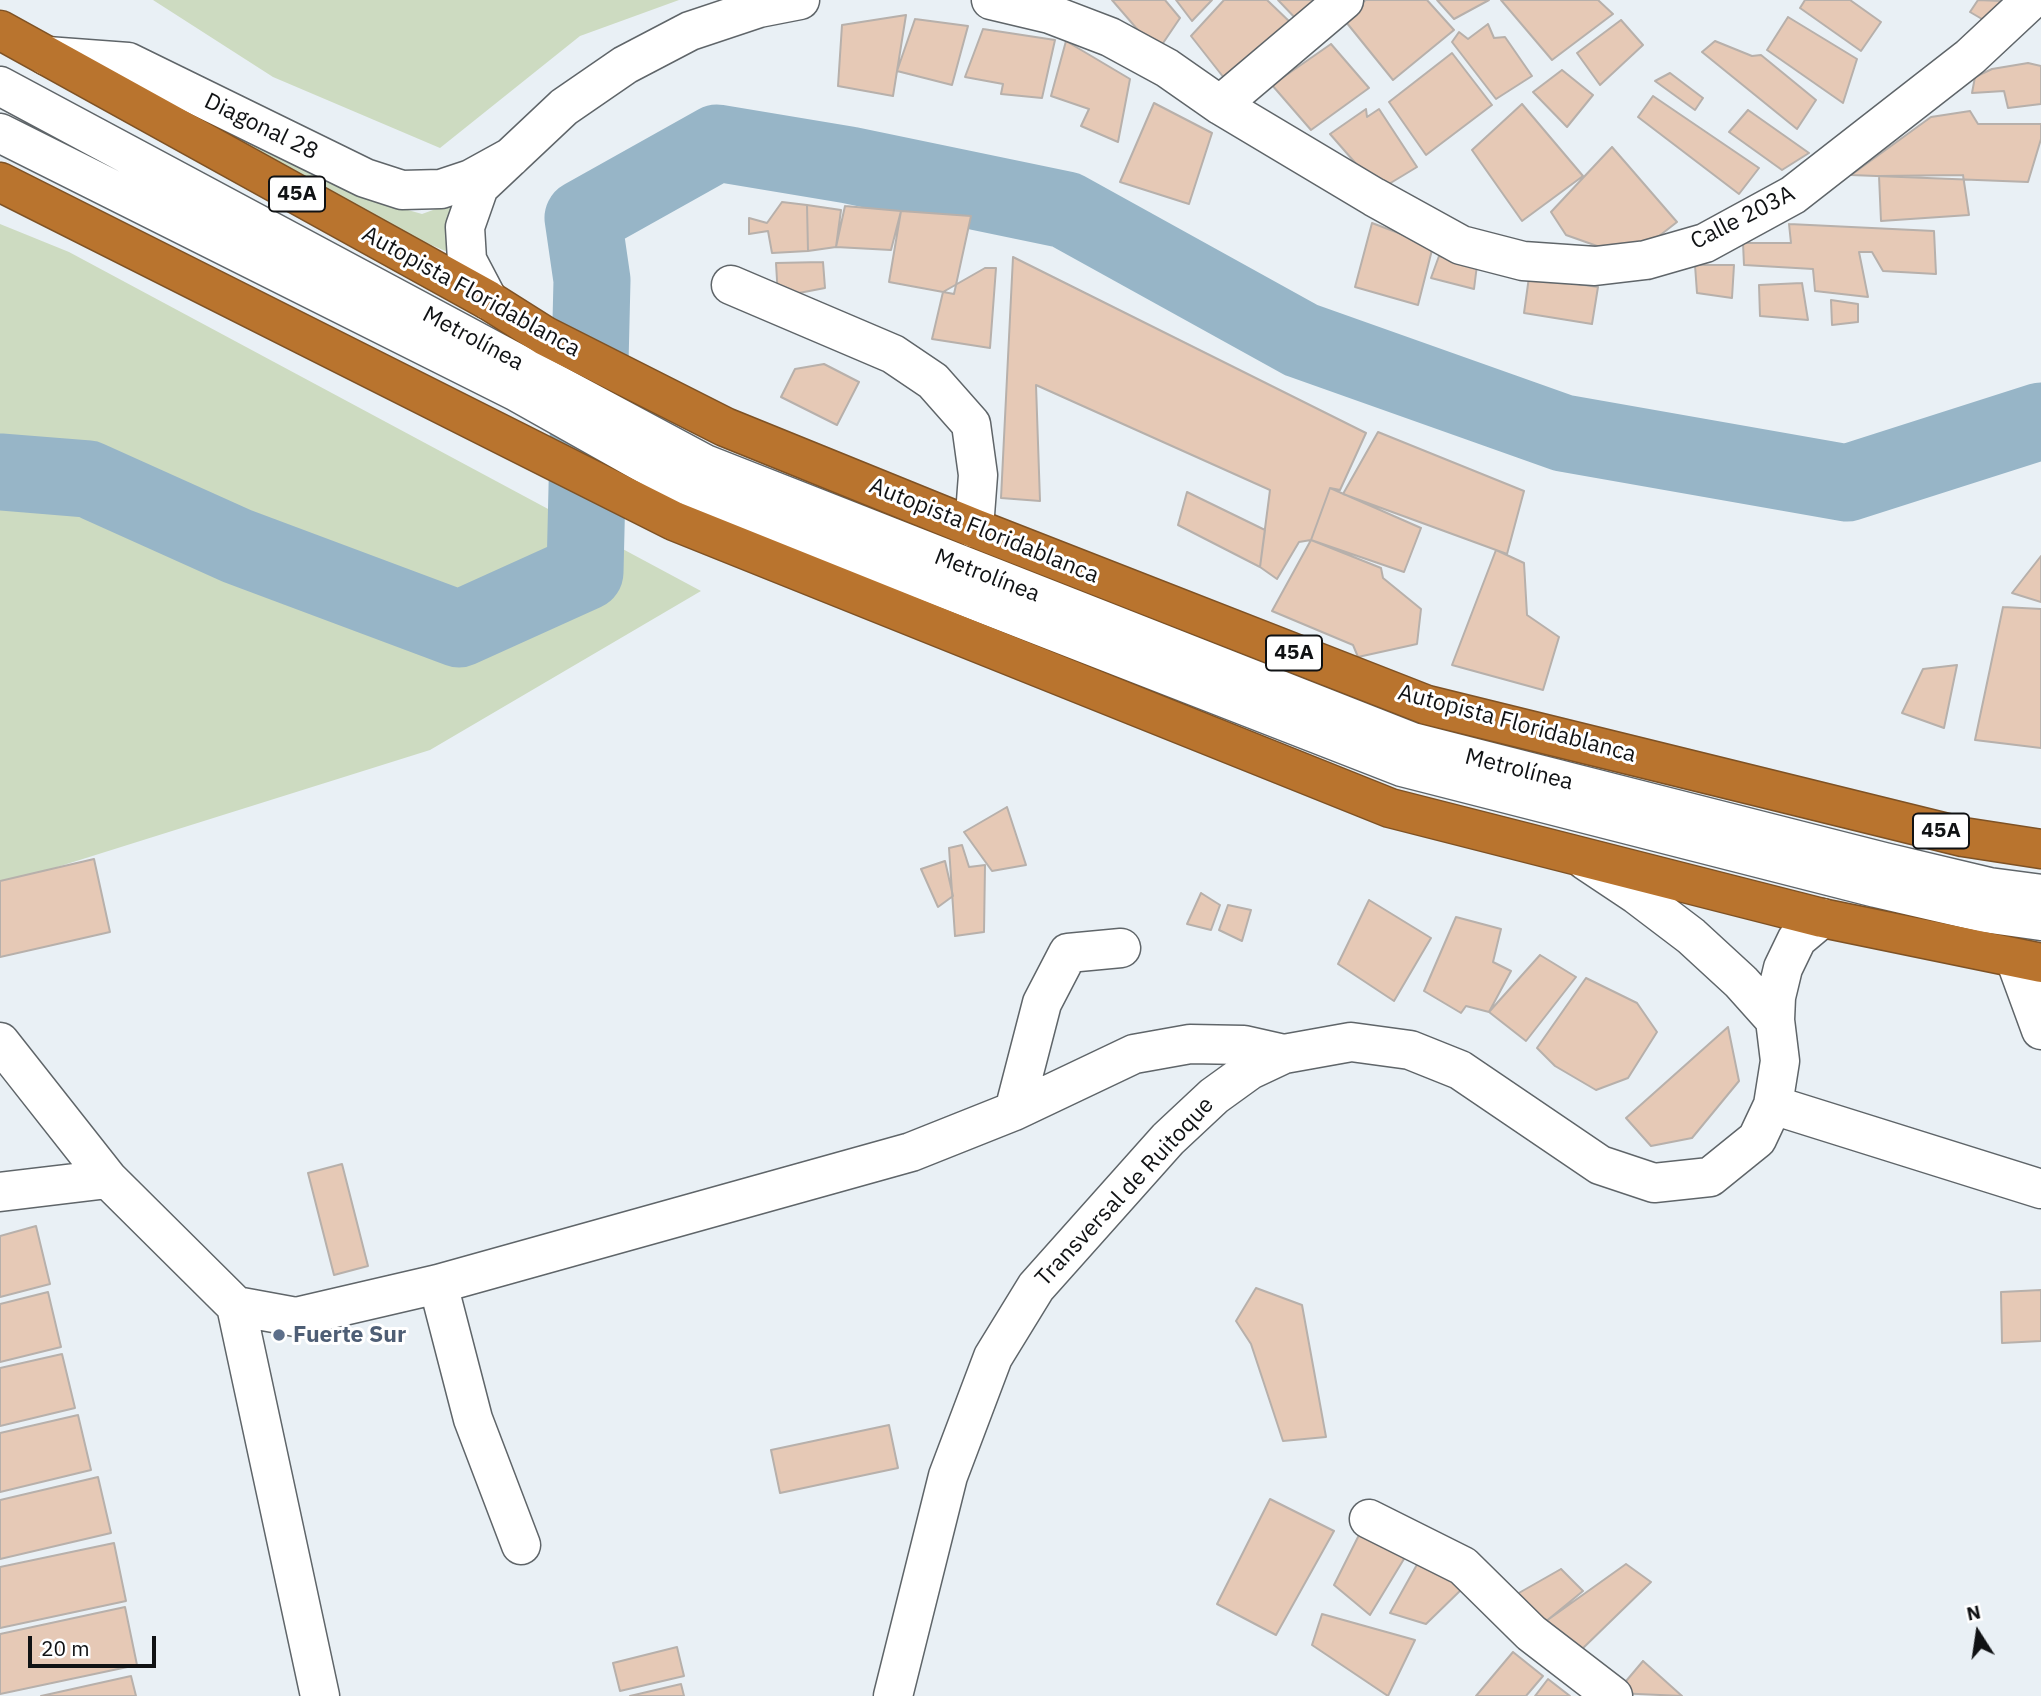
<!DOCTYPE html>
<meta charset="utf-8">
<style>
body{margin:0}
#map{position:relative;width:2041px;height:1696px;overflow:hidden;background:#e9f0f5;font-family:"IBM Plex Sans",sans-serif}
canvas{display:block}
.north{position:absolute;left:1943px;top:1598px;width:70px;height:70px;-webkit-text-stroke:5px #fff;paint-order:stroke;rotate:348deg;font-size:19px;font-weight:700;line-height:28px;text-align:center;color:#101214}
.north::after{content:'';display:block;margin:auto;width:24px;height:32px;background:#101214;clip-path:polygon(50% 0,100% 100%,50% 72%,0 100%)}
.scale{position:absolute;left:28px;top:1636px;width:128px;height:32px;box-sizing:border-box;border:4px solid #101214;border-top:0;padding-left:9px;font-size:21px;line-height:24px;white-space:nowrap;color:#101214;-webkit-text-stroke:5px #fff;paint-order:stroke}
</style>
<div id="map">
<canvas width="2041" height="1696"></canvas>
<div class="north">N</div>
<div class="scale">20 m</div>
</div>
<script>
const ctx = document.querySelector('canvas').getContext('2d');
ctx.lineJoin = 'round';
function fill(path, color) {
  ctx.fillStyle = color;
  ctx.fill(path, 'evenodd');
}
function shape(rows) {
  const path = new Path2D();
  for (const r of rows) {
    path.moveTo(r[0], r[1]);
    for (let i = 2; i < r.length; i += 2) path.lineTo(r[i], r[i + 1]);
  }
  return path;
}
function stroke(path, color, width, dash) {
  ctx.strokeStyle = color;
  ctx.lineWidth = width;
  ctx.lineCap = dash ? 'butt' : 'round';
  ctx.setLineDash(dash || []);
  ctx.stroke(path);
}
function write(font, color, halo, rows, align = 'center') {
  ctx.font = font + ' "IBM Plex Sans",sans-serif';
  ctx.lineWidth = 6;
  ctx.setLineDash([]);
  ctx.textBaseline = 'middle';
  ctx.strokeStyle = halo;
  ctx.fillStyle = color;
  for (const [text, x, y, turn = 0] of rows) {
    ctx.save();
    ctx.translate(x, y);
    ctx.rotate((+turn || 0) * Math.PI / 180);
    ctx.textAlign = isNaN(turn) ? turn : align;
    if (halo) ctx.strokeText(text, 0, 0);
    ctx.fillText(text, 0, 0);
    ctx.restore();
  }
}
fill(shape([
 [153,0,679,0,580,36,440,148,273,77],
 [230,134,366,198,422,214,455,202,450,253,408,235],
 [0,224,69,252,701,591,430,750,0,885]
]), '#cddbc1');
stroke(shape([
 [0,472,88,479,237,546,459,629,585,572,592,280,583,218,717,143,849,165,1066,210,1301,340,1563,433,1847,483,2041,421]
]), '#97b5c7', 77);
const building = shape([
 [1112,0,1165,0,1180,18,1157,52,1112,0],
 [1176,0,1212,0,1192,21,1176,0],
 [1224,0,1267,0,1291,23,1228,83,1191,36,1224,0],
 [1278,0,1317,0,1299,22,1278,0],
 [1366,0,1427,0,1454,30,1393,80,1342,17,1366,0],
 [1437,0,1489,0,1454,19,1437,0],
 [1501,0,1598,0,1613,14,1552,60,1501,0],
 [1805,0,1850,0,1881,22,1861,51,1800,8,1805,0],
 [1978,0,2001,1,1987,22,1970,12,1978,0],
 [906,15,893,96,838,86,842,25,906,15],
 [1788,17,1857,59,1843,103,1767,50,1788,17],
 [915,19,968,26,952,85,897,71,915,19],
 [1621,20,1643,45,1600,85,1577,53,1621,20],
 [1488,24,1494,38,1505,37,1532,76,1496,99,1452,42,1459,32,1468,39,1488,24],
 [983,29,1055,40,1042,98,1001,94,1003,84,965,77,983,29],
 [1066,41,1130,79,1118,142,1081,126,1089,109,1051,96,1066,41],
 [1715,41,1752,56,1761,55,1816,100,1797,129,1702,52,1715,41],
 [1331,44,1369,88,1311,130,1272,85,1331,44],
 [1452,53,1492,105,1426,155,1389,102,1452,53],
 [2028,63,2041,66,2041,104,2008,108,2004,91,1972,93,1975,77,1992,69,2028,63],
 [1562,70,1593,95,1567,127,1533,92,1562,70],
 [1670,73,1703,98,1695,110,1655,81,1670,73],
 [1653,96,1759,168,1739,194,1638,117,1653,96],
 [1154,103,1212,133,1189,204,1120,182,1154,103],
 [1522,104,1583,176,1522,221,1472,150,1522,104],
 [1366,109,1367,117,1379,109,1417,167,1379,190,1330,134,1366,109],
 [1748,110,1809,153,1782,170,1729,132,1748,110],
 [1970,111,1978,124,2041,124,2041,139,2028,182,1851,175,1931,117,1970,111],
 [1612,147,1677,222,1631,258,1566,235,1551,212,1612,147],
 [1963,175,1969,215,1881,221,1879,176,1963,175],
 [782,202,807,205,808,251,772,253,768,231,749,234,749,218,767,223,782,202],
 [807,205,841,210,836,247,808,251,807,205],
 [845,206,901,211,891,250,836,247,845,206],
 [901,211,971,216,954,294,889,282,901,211],
 [1372,223,1433,246,1418,305,1355,287,1372,223],
 [1789,224,1934,231,1936,274,1883,271,1872,252,1859,252,1868,297,1815,291,1813,269,1744,265,1743,243,1791,243,1789,224],
 [1439,256,1477,265,1474,289,1431,278,1439,256],
 [1013,257,1366,433,1340,490,1330,488,1311,540,1299,542,1277,579,1260,567,1270,490,1036,385,1040,501,1001,498,1013,257],
 [823,262,825,288,778,297,776,263,823,262],
 [1695,265,1734,265,1732,298,1697,293,1695,265],
 [985,268,996,268,990,348,932,339,943,292,985,268],
 [1529,277,1598,287,1592,324,1524,313,1529,277],
 [1802,283,1808,320,1760,316,1759,285,1802,283],
 [1831,300,1858,304,1858,322,1832,325,1831,300],
 [824,364,859,382,837,425,781,397,795,369,824,364],
 [1378,432,1524,491,1507,554,1343,494,1378,432],
 [1330,488,1421,528,1404,572,1311,540,1330,488],
 [1187,492,1265,530,1260,567,1178,525,1187,492],
 [1311,540,1381,568,1383,578,1421,609,1417,644,1358,657,1353,645,1272,611,1311,540],
 [1496,550,1524,563,1527,615,1559,637,1543,690,1452,665,1496,550],
 [2041,556,2041,602,2012,593,2041,556],
 [2003,607,2041,609,2041,748,1975,740,2003,607],
 [1957,665,1944,728,1902,713,1923,669,1957,665],
 [1007,807,1026,865,992,871,964,832,1007,807],
 [962,845,969,867,985,865,984,932,955,936,949,848,962,845],
 [94,859,110,932,0,957,0,881,94,859],
 [945,861,953,896,938,907,921,869,945,861],
 [1201,893,1220,905,1211,930,1187,924,1201,893],
 [1369,900,1431,938,1394,1001,1338,964,1369,900],
 [1228,905,1251,910,1242,941,1219,930,1228,905],
 [1456,917,1501,929,1493,962,1511,971,1489,1012,1466,1006,1461,1013,1424,991,1456,917],
 [1540,955,1576,977,1526,1041,1489,1012,1540,955],
 [1586,978,1637,1003,1657,1032,1628,1078,1596,1090,1555,1066,1537,1048,1586,978],
 [1728,1027,1739,1081,1692,1138,1651,1146,1626,1118,1728,1027],
 [342,1164,368,1266,334,1275,308,1173,342,1164],
 [36,1226,50,1284,0,1297,0,1236,36,1226],
 [1256,1288,1302,1305,1326,1437,1283,1441,1251,1344,1236,1321,1256,1288],
 [2041,1290,2041,1341,2002,1343,2001,1292,2041,1290],
 [48,1292,61,1347,0,1362,0,1304,48,1292],
 [62,1354,75,1408,0,1426,0,1368,62,1354],
 [78,1415,91,1470,0,1492,0,1433,78,1415],
 [889,1425,898,1468,780,1493,771,1450,889,1425],
 [98,1477,111,1533,0,1559,0,1500,98,1477],
 [1270,1499,1334,1531,1276,1635,1217,1604,1270,1499],
 [1363,1527,1410,1549,1370,1615,1334,1585,1363,1527],
 [114,1543,126,1601,0,1628,0,1567,114,1543],
 [1419,1561,1465,1586,1426,1624,1390,1613,1419,1561],
 [1626,1564,1651,1582,1578,1653,1542,1624,1626,1564],
 [1561,1569,1583,1591,1533,1632,1503,1602,1561,1569],
 [125,1607,137,1665,0,1694,0,1634,125,1607],
 [1322,1614,1415,1640,1388,1696,1312,1645,1322,1614],
 [677,1647,684,1676,620,1691,613,1663,677,1647],
 [1513,1652,1543,1676,1526,1696,1476,1696,1513,1652],
 [1643,1661,1682,1696,1616,1693,1643,1661],
 [131,1676,136,1696,41,1696,131,1676],
 [1548,1679,1570,1696,1535,1696,1548,1679],
 [681,1684,684,1696,630,1696,681,1684]
]);
fill(building, '#e6c9b6');
stroke(building, '#b7b0ab', 2);
const minor = shape([
 [991,0,1050,14,1110,37,1167,68,1220,105,1374,197,1461,245,1523,261,1595,266,1646,260,1705,243,1793,195,1970,57,2031,0],
 [47,56,128,62,365,178,402,190,441,189,471,179,511,157],
 [0,86,705,464,1412,742,1884,862,1989,887,2041,894],
 [1220,105,1344,0],
 [0,133,515,391,691,490,1402,767,1876,888,1984,913,2041,921],
 [731,285,893,354,933,381,971,424,978,475,974,528],
 [488,300,467,260,465,227,479,187,564,107,625,65,690,31,759,8,800,0],
 [1586,861,1637,895,1691,936,1741,982,1775,1020],
 [2015,959,2041,1030],
 [0,1042,108,1179,236,1306,296,1317,438,1284,911,1152,1014,1111,1134,1054,1190,1044,1244,1045,1284,1054],
 [1773,1105,2041,1189],
 [1014,1111,1042,1003,1068,953,1121,948],
 [0,1192,108,1179],
 [438,1284,473,1419,521,1545],
 [236,1306,320,1696],
 [1369,1519,1463,1566,1531,1633,1613,1696],
 [893,1696,948,1476,993,1357,1036,1287,1168,1139,1214,1096,1250,1070,1284,1054,1351,1042,1410,1050,1460,1070,1600,1165,1654,1183,1710,1177,1757,1139,1773,1105,1780,1061,1775,1020,1776,997,1783,968,1797,939,1822,918]
]);
const highway = shape([
 [0,30,488,300,545,336,725,427,974,528,1427,705,1963,837,2041,849],
 [0,182,674,521,1390,808,1822,918,2041,963]
]);
stroke(minor, '#5f6569', 41);
stroke(highway, '#7e5225', 41);
stroke(minor, '#fff', 38);
stroke(highway, '#b9742e', 38);
for (const [x, y, r, color] of [
 [279,1335,7,"#5c6f8a"]
]) {
  const dot = new Path2D();
  dot.arc(x, y, r, 0, 2 * Math.PI);
  ctx.fillStyle = color;
  ctx.fill(dot);
  stroke(dot, '#fff', 2.5);
}
for (const [x, y, w] of [
 [297,194,56],
 [1294,653,56],
 [1941,831,56]
]) {
  const box = new Path2D();
  box.roundRect(x - w / 2, y - 17.5, w, 35, 5);
  ctx.fillStyle = '#fff';
  ctx.fill(box);
  stroke(box, '#101214', 2);
}
write('bold 21px', '#101214', null, [
 ["45A",297,194],
 ["45A",1294,653],
 ["45A",1941,831]
]);
write('23px', '#101214', '#fff', [
 ["Diagonal 28",261,127,26],
 ["Calle 203A",1743,218,-27],
 ["Autopista Floridablanca",471,292,29],
 ["Metrolínea",473,339,28],
 ["Autopista Floridablanca",984,531,22],
 ["Metrolínea",987,576,21],
 ["Autopista Floridablanca",1517,724,15],
 ["Metrolínea",1519,770,14],
 ["Transversal de Ruitoque",1125,1192,-47]
]);
write('bold 23px', '#4e5e75', '#fff', [
 ["Fuerte Sur",293,1335]
], 'left');
</script>
